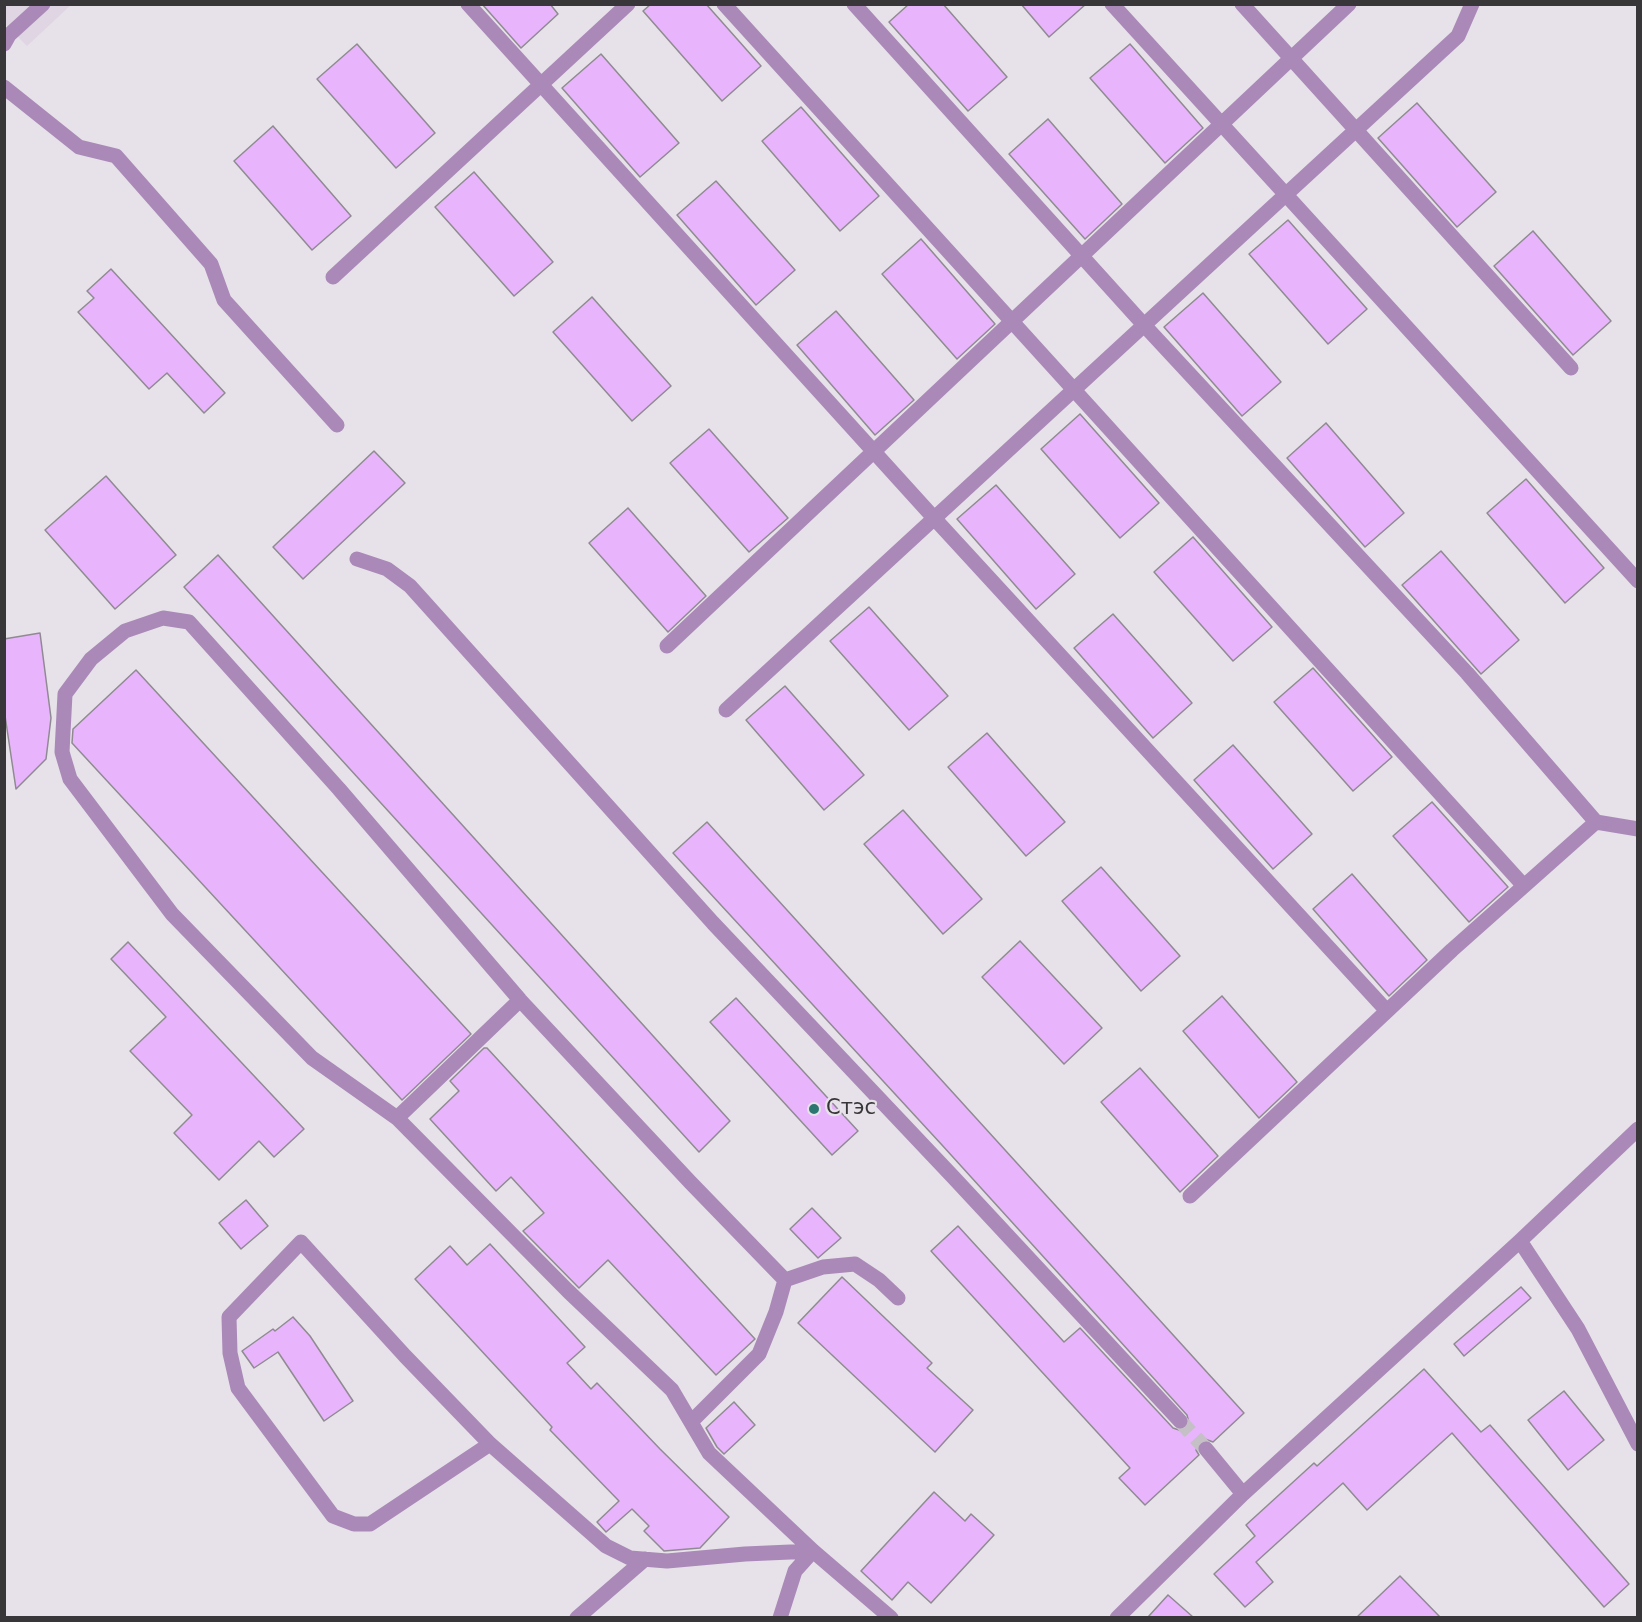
<!DOCTYPE html>
<meta charset="utf-8">
<style>
body{margin:0}
#map{position:relative;width:1642px;height:1622px;overflow:hidden;background:#e7e2e9;font-family:"DejaVu Sans",sans-serif}
canvas{display:block}
.frame{position:absolute;inset:0;border:6px solid #383639;pointer-events:none}
</style>
<div id="map">
<canvas width="1642" height="1622"></canvas>
<div class="frame"></div>
</div>
<script>
const ctx = document.querySelector('canvas').getContext('2d');
ctx.lineJoin = 'round';
function fill(path, color) {
  ctx.fillStyle = color;
  ctx.fill(path, 'evenodd');
}
function shape(rows) {
  const path = new Path2D();
  for (const r of rows) {
    path.moveTo(r[0], r[1]);
    for (let i = 2; i < r.length; i += 2) path.lineTo(r[i], r[i + 1]);
  }
  return path;
}
function stroke(path, color, width, dash) {
  ctx.strokeStyle = color;
  ctx.lineWidth = width;
  ctx.lineCap = dash ? 'butt' : 'round';
  ctx.setLineDash(dash || []);
  ctx.stroke(path);
}
function write(font, color, halo, rows, align = 'center') {
  ctx.font = font + ' "DejaVu Sans",sans-serif';
  ctx.lineWidth = 4.5;
  ctx.setLineDash([]);
  ctx.textBaseline = 'middle';
  ctx.strokeStyle = halo;
  ctx.fillStyle = color;
  for (const [text, x, y, turn = 0] of rows) {
    ctx.save();
    ctx.translate(x, y);
    ctx.rotate((+turn || 0) * Math.PI / 180);
    ctx.textAlign = isNaN(turn) ? turn : align;
    if (halo) ctx.strokeText(text, 0, 0);
    ctx.fillText(text, 0, 0);
    ctx.restore();
  }
}
fill(shape([
 [4,5,71,5,27,46,5,24]
]), '#dfd5e3');
const building = shape([
 [482,4,550,4,558,14,521,48,482,4],
 [651,4,706,4,761,66,722,101,643,11,651,4],
 [909,4,943,4,1007,77,968,111,889,22,909,4],
 [1021,4,1086,4,1049,37,1021,4],
 [357,44,435,133,396,168,317,79,357,44],
 [1130,44,1203,128,1165,163,1090,78,1130,44],
 [601,54,679,143,640,177,562,88,601,54],
 [1417,103,1496,192,1457,227,1378,138,1417,103],
 [801,107,879,196,840,231,762,141,801,107],
 [1048,119,1122,204,1085,239,1009,154,1048,119],
 [273,126,351,216,312,250,234,161,273,126],
 [474,172,553,262,514,296,435,207,474,172],
 [716,181,795,270,756,305,677,215,716,181],
 [1288,220,1367,309,1328,344,1249,254,1288,220],
 [1533,231,1611,321,1573,355,1494,266,1533,231],
 [921,239,995,324,957,359,882,274,921,239],
 [111,269,225,393,204,413,167,373,149,389,78,312,94,298,87,291,111,269],
 [1203,293,1281,382,1242,416,1164,327,1203,293],
 [592,297,671,386,632,421,553,332,592,297],
 [836,311,914,400,875,435,797,345,836,311],
 [1080,414,1159,503,1120,538,1041,449,1080,414],
 [1326,423,1404,513,1365,547,1287,458,1326,423],
 [709,429,788,518,749,552,670,463,709,429],
 [374,451,405,483,303,579,273,547,374,451],
 [106,476,176,555,115,609,45,530,106,476],
 [1526,479,1604,568,1565,603,1487,513,1526,479],
 [996,485,1075,574,1036,609,957,519,996,485],
 [628,508,706,596,668,632,589,543,628,508],
 [1193,537,1272,627,1233,661,1154,572,1193,537],
 [1441,551,1519,640,1481,674,1402,585,1441,551],
 [218,555,730,1121,699,1152,184,587,218,555],
 [869,607,948,696,909,730,830,641,869,607],
 [1113,614,1192,703,1153,738,1074,648,1113,614],
 [40,633,51,718,46,759,16,789,4,709,4,639,40,633],
 [1313,668,1392,757,1353,791,1274,702,1313,668],
 [136,670,471,1034,402,1100,72,743,73,729,136,670],
 [785,686,864,775,824,810,746,720,785,686],
 [987,733,1065,822,1026,856,948,767,987,733],
 [1233,745,1312,834,1273,869,1194,780,1233,745],
 [1432,802,1508,887,1469,922,1393,836,1432,802],
 [903,810,982,899,943,934,864,844,903,810],
 [707,822,1244,1413,1213,1442,1205,1439,1199,1442,1196,1450,1199,1455,1145,1505,1119,1478,1130,1468,931,1251,958,1226,1064,1342,1080,1328,1173,1428,1182,1431,1187,1428,1189,1423,1187,1415,942,1145,673,853,707,822],
 [1101,867,1180,956,1141,991,1062,901,1101,867],
 [1352,874,1427,960,1389,996,1313,909,1352,874],
 [1020,941,1102,1028,1064,1064,982,977,1020,941],
 [128,942,304,1129,274,1157,259,1141,219,1180,174,1133,192,1115,130,1051,166,1017,111,959,128,942],
 [1222,996,1297,1082,1259,1118,1183,1031,1222,996],
 [736,998,858,1131,832,1155,710,1022,736,998],
 [484,1048,487,1048,755,1339,716,1375,608,1260,579,1288,523,1231,544,1213,511,1177,496,1191,430,1119,459,1091,450,1081,484,1048],
 [1140,1068,1218,1156,1180,1192,1101,1102,1140,1068],
 [246,1200,268,1226,241,1249,219,1223,246,1200],
 [812,1208,841,1238,818,1258,790,1229,812,1208],
 [490,1244,585,1347,567,1363,591,1389,597,1383,660,1449,729,1517,700,1548,664,1551,644,1531,649,1526,632,1509,606,1532,597,1522,619,1501,550,1430,552,1427,415,1279,450,1246,467,1265,490,1244],
 [842,1277,932,1363,927,1368,973,1410,935,1452,798,1323,842,1277],
 [1521,1287,1531,1298,1464,1356,1454,1344,1521,1287],
 [293,1317,310,1336,353,1401,324,1421,278,1352,254,1368,242,1351,273,1329,275,1331,293,1317],
 [1424,1369,1481,1432,1490,1425,1629,1584,1604,1607,1452,1433,1367,1510,1343,1483,1256,1562,1273,1582,1245,1607,1214,1574,1255,1536,1246,1525,1314,1463,1317,1466,1424,1369],
 [1564,1391,1604,1440,1568,1470,1528,1420,1564,1391],
 [734,1402,755,1425,724,1454,717,1447,706,1428,734,1402],
 [934,1492,965,1521,971,1514,994,1535,931,1603,908,1582,892,1600,861,1571,934,1492],
 [1400,1576,1440,1617,1357,1617,1400,1576],
 [1168,1595,1193,1617,1148,1617,1168,1595]
]);
fill(building, '#e8b5fc');
stroke(building, '#8f8a91', 1.5);
stroke(shape([
 [1180,1421,1206,1449]
]), '#c4c0c6', 15, [15, 8]);
stroke(shape([
 [468,4,934,518,1387,1011],
 [724,4,1524,886],
 [854,4,1144,325,1467,673,1596,822],
 [1112,4,1638,581],
 [1242,4,1571,368],
 [4,44,9,35,43,4],
 [4,87,79,147,116,156,211,264,224,300,337,425],
 [333,277,628,4],
 [357,559,387,569,410,586,713,923,955,1179,1180,1421],
 [667,646,1349,4],
 [726,710,1458,36,1472,4],
 [397,1118,520,1000],
 [1190,1196,1452,950,1596,822,1638,829],
 [1520,1241,1578,1329,1638,1444],
 [785,1280,690,1182,520,1000,339,789,189,622,163,618,125,631,91,659,65,694,62,752,70,779,172,914,312,1058,397,1118,568,1291,672,1390,709,1453,813,1551,891,1618],
 [785,1280,823,1267,855,1264,879,1280,898,1298],
 [691,1422,759,1354,776,1312,785,1280],
 [490,1444,370,1524,354,1524,333,1516,238,1388,230,1353,229,1317,301,1242,405,1356,490,1444,606,1546,630,1558,667,1561,745,1554,813,1551],
 [1206,1449,1243,1494],
 [577,1618,645,1559],
 [780,1618,795,1571,813,1551],
 [1117,1618,1243,1494,1520,1241,1638,1129]
]), '#aa89b8', 15);
for (const [x, y, r, color] of [
 [814,1109,6,"#2c7672"]
]) {
  const dot = new Path2D();
  dot.arc(x, y, r, 0, 2 * Math.PI);
  ctx.fillStyle = color;
  ctx.fill(dot);
  stroke(dot, '#e7e2e9', 2);
}
write('21px', '#383639', '#e7e2e9', [
 ["Стэс",826,1109]
], 'left');
</script>
